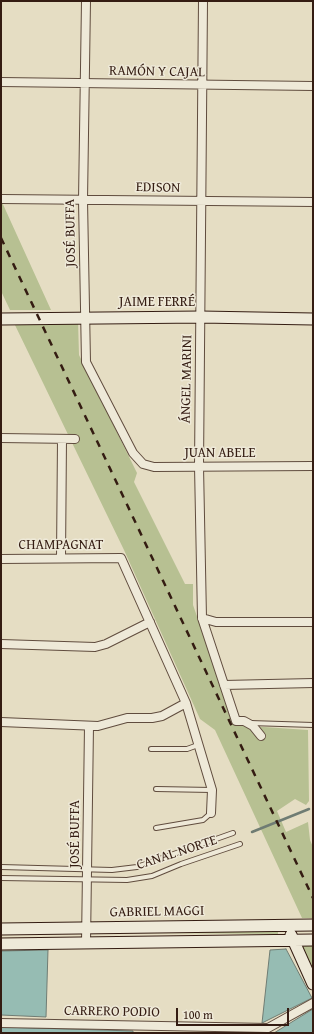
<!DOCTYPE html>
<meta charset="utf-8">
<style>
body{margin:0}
#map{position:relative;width:314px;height:1034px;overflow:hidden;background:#e5ddc3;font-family:"Gentium Book Plus",serif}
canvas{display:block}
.frame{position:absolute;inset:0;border:2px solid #341c12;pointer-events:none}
.scale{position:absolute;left:176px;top:1008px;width:113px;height:18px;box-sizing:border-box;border:2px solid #341c12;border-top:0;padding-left:5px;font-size:12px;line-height:14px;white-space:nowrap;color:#341c12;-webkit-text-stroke:3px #eee9d8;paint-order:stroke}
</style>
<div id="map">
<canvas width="314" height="1034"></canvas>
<div class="frame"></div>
<div class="scale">100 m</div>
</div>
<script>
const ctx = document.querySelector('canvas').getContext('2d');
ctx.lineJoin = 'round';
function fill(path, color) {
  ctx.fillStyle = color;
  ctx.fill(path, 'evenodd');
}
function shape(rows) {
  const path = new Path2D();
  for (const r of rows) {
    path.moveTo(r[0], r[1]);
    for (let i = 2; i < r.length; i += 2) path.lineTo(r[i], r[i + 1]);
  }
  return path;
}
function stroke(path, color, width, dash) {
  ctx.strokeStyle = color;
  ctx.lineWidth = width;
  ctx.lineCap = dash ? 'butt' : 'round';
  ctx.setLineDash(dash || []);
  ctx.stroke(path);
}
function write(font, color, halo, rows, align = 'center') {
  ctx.font = font + ' "Gentium Book Plus",serif';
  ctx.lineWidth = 3;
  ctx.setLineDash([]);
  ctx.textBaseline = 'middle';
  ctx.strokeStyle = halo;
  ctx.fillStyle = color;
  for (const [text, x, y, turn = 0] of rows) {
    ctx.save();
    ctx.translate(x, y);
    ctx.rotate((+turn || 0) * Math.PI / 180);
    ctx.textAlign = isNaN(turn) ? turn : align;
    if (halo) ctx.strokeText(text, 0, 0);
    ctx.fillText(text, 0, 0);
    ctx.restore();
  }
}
fill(shape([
 [1,200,51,310,10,310,1,291],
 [78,320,79,355,137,473,134,482,185,584,193,584,193,605,235,725,308,730,309,801,306,805,295,799,277,811,286,832,308,822,310,840,313,847,313,918,302,918,215,730,200,719,124,550,14,323],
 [141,929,278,930,278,934,141,933],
 [299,943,313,943,313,973]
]), '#b7c092');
const water = shape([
 [286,949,312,998,262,1023,270,950,286,949],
 [48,950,46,1017,1,1015,1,951,48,950],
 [313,1009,313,1033,274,1033,313,1009],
 [1,1027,133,1031,133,1033,1,1033,1,1027]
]);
fill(water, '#96bcb3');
stroke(water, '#6f7c73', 1);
stroke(shape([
 [252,832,309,809]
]), '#6f7c73', 2.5);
const lane = shape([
 [250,723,313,725],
 [151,749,187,749,198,745],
 [156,789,212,790],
 [156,828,203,820,211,813],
 [1,867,112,870,137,867,233,833],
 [1,878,127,880,152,876,181,864,240,844]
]);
const street = shape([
 [86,1,83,200,86,362,133,453,143,464,154,467,313,466],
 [203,1,199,466,202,618,236,721,244,721,253,726,261,736],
 [1,82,313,86],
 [2,199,313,202],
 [1,438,75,439],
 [61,558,62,439],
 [1,559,121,558,186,703,212,790,211,813],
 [202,618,216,622,313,622],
 [1,644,95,647,106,644,150,622],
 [224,685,313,683],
 [1,722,98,726,127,718,152,718,162,716,186,703],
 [86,943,89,726],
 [1,1023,268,1028,313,1003]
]);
const secondary = shape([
 [1,319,201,317,313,319],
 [1,929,313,925],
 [291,935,313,984],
 [1,944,313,940]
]);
stroke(lane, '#604c3e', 6);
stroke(street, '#604c3e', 10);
stroke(secondary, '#341c12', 13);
stroke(lane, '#eee9d8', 4);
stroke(street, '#eee9d8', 8);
stroke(secondary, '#eee9d8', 11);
stroke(shape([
 [1,238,313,898]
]), '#341c12', 2.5, [7, 7]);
write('14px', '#341c12', '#eee9d8', [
 ["RAMÓN Y CAJAL",157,72,1],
 ["EDISON",158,188,1],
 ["JOSÉ BUFFA",71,233,-91],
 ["JAIME FERRÉ",157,302],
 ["ÁNGEL MARINI",187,379,-89],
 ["JUAN ABELE",220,453],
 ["CHAMPAGNAT",61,545],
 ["JOSÉ BUFFA",75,834,-90],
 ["CANAL NORTE",177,853,-18],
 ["GABRIEL MAGGI",157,912,-1],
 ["CARRERO PODIO",112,1012,1]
]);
</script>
